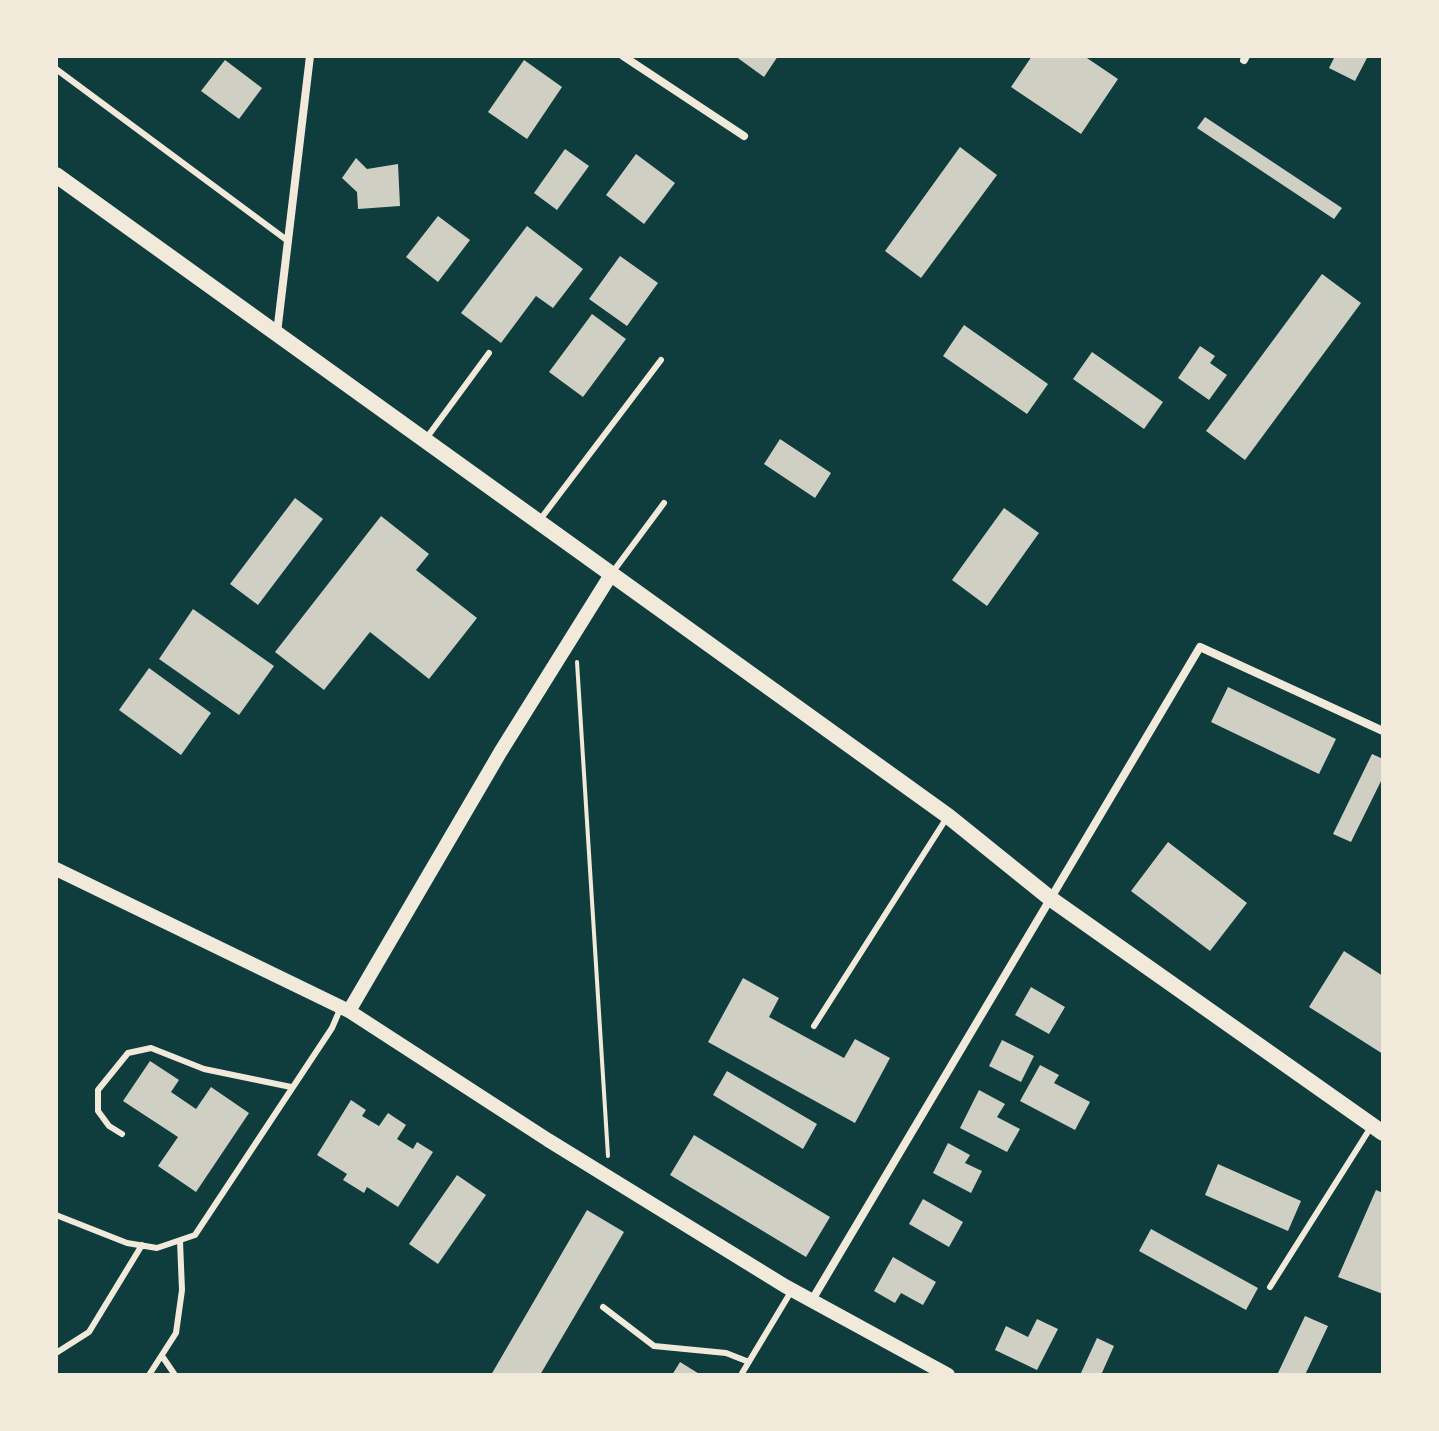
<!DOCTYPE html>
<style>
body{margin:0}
#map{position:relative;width:1439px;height:1431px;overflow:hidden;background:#0f3d3e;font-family:Manrope,sans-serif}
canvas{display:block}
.frame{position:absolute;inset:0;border:58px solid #f1e9da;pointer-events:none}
</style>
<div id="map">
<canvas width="1439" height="1431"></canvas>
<div class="frame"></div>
</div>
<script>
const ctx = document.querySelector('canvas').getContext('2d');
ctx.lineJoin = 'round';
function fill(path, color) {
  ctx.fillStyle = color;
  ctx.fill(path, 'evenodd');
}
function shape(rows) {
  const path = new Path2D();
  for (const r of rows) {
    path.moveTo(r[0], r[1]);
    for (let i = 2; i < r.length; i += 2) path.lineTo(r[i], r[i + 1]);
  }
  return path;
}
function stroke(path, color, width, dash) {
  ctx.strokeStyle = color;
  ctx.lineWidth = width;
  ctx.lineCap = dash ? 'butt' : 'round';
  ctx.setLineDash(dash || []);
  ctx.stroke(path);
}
fill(shape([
 [735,56,778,56,764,77],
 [1032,56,1084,56,1118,79,1081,134,1011,87],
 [1335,56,1368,56,1355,81,1329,68],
 [225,60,262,88,239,119,201,91],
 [524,60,562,87,527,139,488,112],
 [1205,117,1342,208,1334,219,1197,128],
 [960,147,997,175,921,278,885,251],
 [565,149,589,166,557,210,534,193],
 [636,154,675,183,644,224,606,195],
 [356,158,367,169,398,164,400,206,358,209,357,192,342,178],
 [438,216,470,240,438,282,406,257],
 [527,226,583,269,553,308,536,296,501,343,461,313],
 [620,256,658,283,627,326,589,299],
 [1322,274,1361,303,1245,460,1206,431],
 [592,314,626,339,583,397,549,372],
 [964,325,1048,384,1027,414,943,356],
 [1200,346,1215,356,1210,363,1227,375,1209,400,1178,378],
 [1092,352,1163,402,1144,429,1073,379],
 [780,439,831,473,815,498,764,464],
 [295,498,323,519,258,605,230,584],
 [1004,508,1039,533,987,606,952,580],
 [381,516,429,554,416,570,477,618,429,679,370,632,324,690,275,652],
 [193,609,274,666,239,715,159,659],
 [149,668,211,713,181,755,119,710],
 [1228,687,1336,739,1319,774,1211,722],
 [1372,754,1383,759,1383,777,1351,842,1333,834],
 [1168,842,1247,903,1210,951,1131,891],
 [1344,951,1383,976,1383,1054,1309,1007],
 [743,978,779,998,769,1017,844,1058,855,1039,890,1058,855,1123,708,1042],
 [1031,987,1065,1007,1049,1034,1015,1015],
 [1002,1040,1034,1056,1021,1082,989,1066],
 [150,1061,179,1080,171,1092,196,1109,211,1087,249,1113,196,1192,158,1166,178,1137,123,1101],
 [1040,1065,1059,1075,1054,1083,1090,1102,1075,1130,1020,1101],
 [727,1071,817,1124,803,1149,713,1095],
 [979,1090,1005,1104,997,1117,1020,1129,1007,1152,960,1128],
 [351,1100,366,1110,362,1116,379,1126,388,1113,406,1125,397,1139,413,1149,417,1142,433,1152,398,1207,367,1187,364,1193,343,1180,347,1174,317,1155],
 [694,1135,830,1217,806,1257,670,1175],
 [948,1143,970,1155,965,1163,982,1171,971,1193,933,1173],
 [1218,1164,1301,1201,1288,1231,1205,1195],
 [457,1175,486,1195,438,1264,409,1244],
 [1376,1190,1383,1193,1383,1294,1338,1277],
 [923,1199,963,1222,949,1247,909,1224],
 [587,1210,624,1232,540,1375,491,1375],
 [1151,1229,1258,1288,1246,1310,1139,1251],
 [893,1257,936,1282,923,1305,901,1293,895,1303,874,1291],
 [1305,1316,1328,1326,1305,1375,1277,1375],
 [1037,1319,1058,1329,1037,1370,995,1350,1006,1326,1028,1337],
 [1097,1338,1114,1346,1101,1375,1080,1375],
 [680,1362,701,1375,672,1375]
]), '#cfcfc3');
stroke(shape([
 [577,662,608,1156]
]), '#f1e9da', 4);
stroke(shape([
 [56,69,288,241],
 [425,440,489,353],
 [539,521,661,360],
 [612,573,664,503],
 [814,1026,946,819],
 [122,1134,109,1126,98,1111,98,1090,128,1053,151,1048,204,1069,291,1087],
 [56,1215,127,1243,157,1248,195,1235,332,1028,341,1007],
 [1270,1287,1371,1127],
 [603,1307,654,1346,726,1353,749,1362],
 [56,1353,89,1332,142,1245],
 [162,1356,175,1375],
 [149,1375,176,1333,182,1290,180,1241],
 [741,1375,792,1290]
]), '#f1e9da', 6);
stroke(shape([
 [623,56,744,136],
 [1244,60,1246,56],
 [277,333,310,56],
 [812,1300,1200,647,1383,731]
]), '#f1e9da', 8);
stroke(shape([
 [56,869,349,1011,548,1140,785,1286,948,1375],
 [349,1011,501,751,612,573]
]), '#f1e9da', 14);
stroke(shape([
 [56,175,948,816,1051,899,1383,1133]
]), '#f1e9da', 16);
</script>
